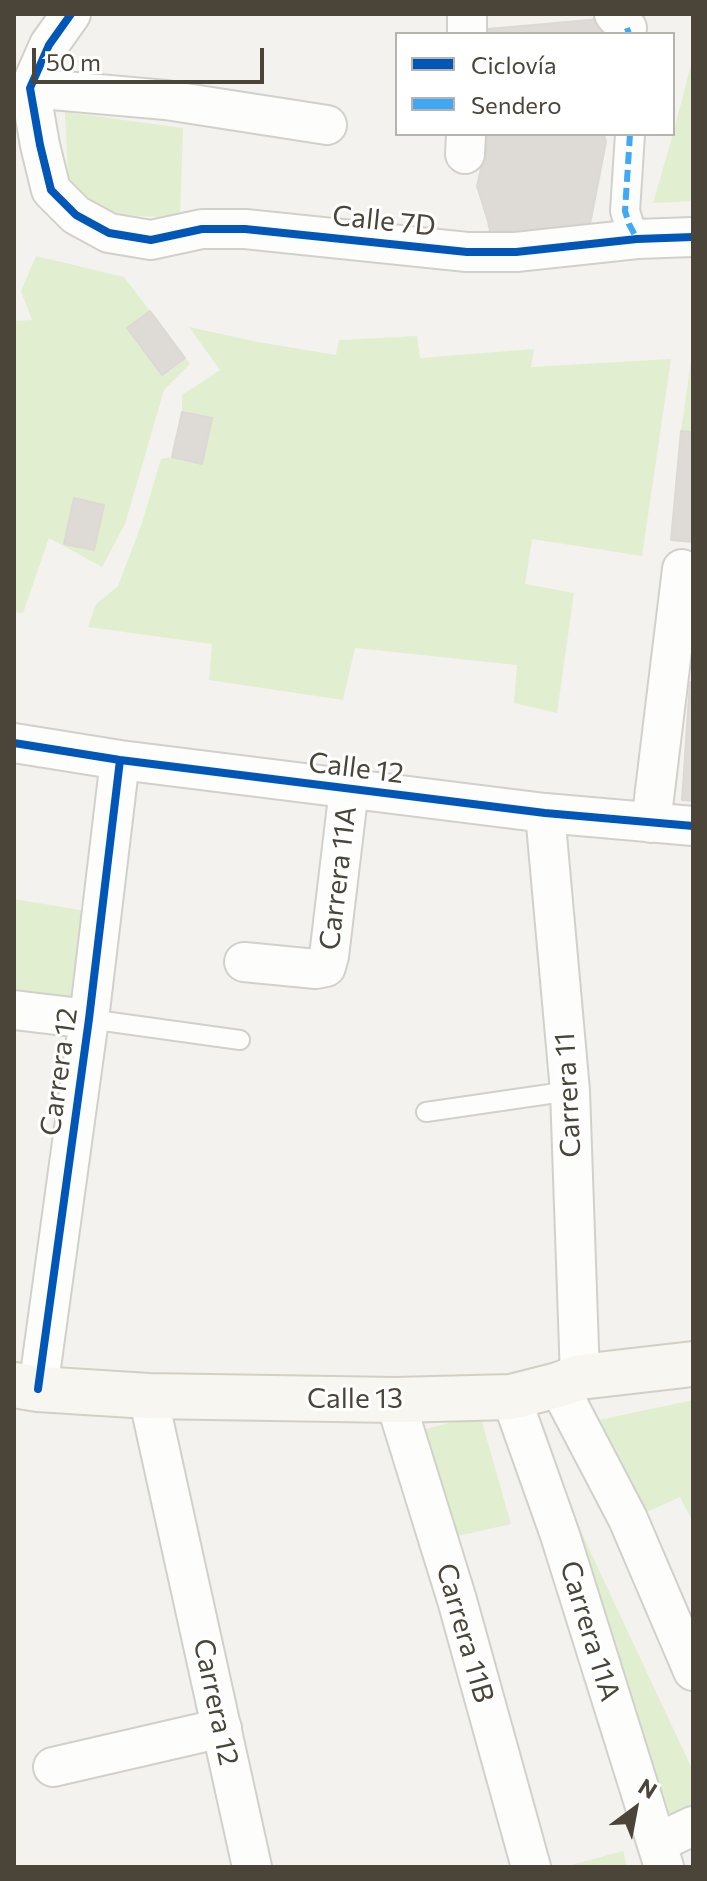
<!DOCTYPE html>
<meta charset="utf-8">
<style>
body{margin:0}
#map{position:relative;width:707px;height:1881px;overflow:hidden;background:#f4f2ee;font-family:Commissioner,sans-serif}
canvas{display:block}
.frame{position:absolute;inset:0;border:16px solid #4b4439;pointer-events:none}
.legend{position:absolute;left:395px;top:32px;width:280px;height:104px;box-sizing:border-box;background:#fff;border:2px solid #b7b4b0;margin:0;padding:10px 14px;list-style:none;font-size:24px;color:#4b4439}
.legend li{display:flex;align-items:center;gap:16px;height:40px}
.legend b{width:40px;border:2px solid #b7b4b0}
.north{position:absolute;left:595px;top:1769px;width:80px;height:80px;-webkit-text-stroke:6px #fff;paint-order:stroke;rotate:32deg;font-size:22px;font-weight:700;line-height:32px;text-align:center;color:#4b4439}
.north::after{content:'';display:block;margin:auto;width:28px;height:36px;background:#4b4439;clip-path:polygon(50% 0,100% 100%,50% 72%,0 100%)}
.scale{position:absolute;left:32px;top:48px;width:232px;height:36px;box-sizing:border-box;border:4px solid #4b4439;border-top:0;padding-left:10px;font-size:24px;line-height:28px;white-space:nowrap;color:#4b4439;-webkit-text-stroke:6px #fff;paint-order:stroke}
</style>
<div id="map">
<canvas width="707" height="1881"></canvas>
<div class="frame"></div>
<ul class="legend">
<li><b style="height:10px;background:#0057b8"></b>Ciclovía</li>
<li><b style="height:10px;background:#3fa9f5"></b>Sendero</li>
</ul>
<div class="north">N</div>
<div class="scale">50 m</div>
</div>
<script>
const ctx = document.querySelector('canvas').getContext('2d');
ctx.lineJoin = 'round';
function fill(path, color) {
  ctx.fillStyle = color;
  ctx.fill(path, 'evenodd');
}
function shape(rows) {
  const path = new Path2D();
  for (const r of rows) {
    path.moveTo(r[0], r[1]);
    for (let i = 2; i < r.length; i += 2) path.lineTo(r[i], r[i + 1]);
  }
  return path;
}
function stroke(path, color, width, dash) {
  ctx.strokeStyle = color;
  ctx.lineWidth = width;
  ctx.lineCap = dash ? 'butt' : 'round';
  ctx.setLineDash(dash || []);
  ctx.stroke(path);
}
function write(font, color, halo, rows, align = 'center') {
  ctx.font = font + ' Commissioner,sans-serif';
  ctx.lineWidth = 6;
  ctx.setLineDash([]);
  ctx.textBaseline = 'middle';
  ctx.strokeStyle = halo;
  ctx.fillStyle = color;
  for (const [text, x, y, turn = 0] of rows) {
    ctx.save();
    ctx.translate(x, y);
    ctx.rotate((+turn || 0) * Math.PI / 180);
    ctx.textAlign = isNaN(turn) ? turn : align;
    if (halo) ctx.strokeText(text, 0, 0);
    ctx.fillText(text, 0, 0);
    ctx.restore();
  }
}
fill(shape([
 [693,57,693,201,653,203,673,134],
 [65,112,183,128,180,218,98,214,77,192,68,175],
 [36,256,124,277,150,311,128,328,162,375,185,358,190,364,164,390,125,524,102,567,49,538,23,613,14,612,14,321,32,320,21,291],
 [189,327,258,342,336,355,339,340,417,336,420,358,534,349,531,367,671,359,642,556,532,539,525,584,574,593,557,713,514,703,517,665,355,648,343,700,209,680,212,644,88,627,96,604,118,586,142,523,161,459,172,457,202,463,212,419,182,412,182,395,220,370],
 [693,348,693,432,681,431],
 [14,899,86,911,74,1008,14,998],
 [693,1400,693,1522,680,1497,612,1528,576,1427,599,1420],
 [480,1415,511,1524,435,1541,395,1437],
 [533,1429,693,1771,693,1826,653,1840],
 [623,1851,627,1867,564,1867]
]), '#e1eecf');
const building = shape([
 [612,18,624,34,488,34,488,29,612,18],
 [487,134,604,134,606,142,588,234,494,251,488,221,477,186,487,143,487,134],
 [150,311,185,358,162,375,127,328,150,311],
 [182,412,212,418,202,464,172,457,182,412],
 [681,431,693,432,693,542,671,540,681,431],
 [74,498,104,505,94,550,64,544,74,498],
 [690,682,693,682,693,801,682,800,690,682]
]);
fill(building, '#dedbd6');
stroke(building, '#dcd9d4', 2);
const service = shape([
 [89,1019,240,1040],
 [426,1112,570,1091]
]);
const pedestrian = shape([
 [630,134,625,211,629,224,637,239]
]);
const minor = shape([
 [71,14,49,45,30,88,40,145,51,190,76,215,109,233,151,240,202,229,245,229,467,252,516,252,637,239,693,237],
 [614,14,627,28],
 [467,34,467,14],
 [30,88,166,100,327,125],
 [465,154,466,134],
 [14,743,120,760,545,813,693,826],
 [545,813,570,1091,580,1377],
 [651,823,682,569],
 [244,962,316,969,326,967,329,956,349,789],
 [14,1010,89,1019],
 [558,1385,628,1519,693,1671],
 [38,1389,89,1019,120,760],
 [148,1396,252,1867],
 [511,1397,560,1535,664,1867],
 [395,1400,457,1600,531,1867],
 [53,1767,222,1728],
 [657,1843,693,1826]
]);
const secondary = shape([
 [14,1385,38,1389,148,1396,395,1400,511,1397,558,1385,580,1377,693,1364]
]);
stroke(service, '#d2d0cb', 22);
stroke(pedestrian, '#d2d0cb', 32);
stroke(minor, '#d2d0cb', 42);
stroke(secondary, '#d3cfc5', 48);
stroke(service, '#fdfdfc', 18);
stroke(pedestrian, '#fdfdfc', 28);
stroke(minor, '#fdfdfc', 38);
stroke(secondary, '#f7f6f1', 44);
stroke(shape([
 [627,28,629,34],
 [630,134,625,211,629,224,637,239]
]), '#3fa9f5', 6, [12, 6]);
stroke(shape([
 [71,14,49,45,30,88,40,145,51,190,76,215,109,233,151,240,202,229,245,229,467,252,516,252,637,239,693,237],
 [14,743,120,760,545,813,693,826],
 [38,1389,89,1019,120,760]
]), '#0057b8', 8);
write('28px', '#4b4439', '#fff', [
 ["Calle 7D",384,221,6],
 ["Calle 12",356,768,7],
 ["Carrera 11A",338,878,-83],
 ["Carrera 12",59,1072,-82],
 ["Carrera 11",568,1095,-93],
 ["Calle 13",355,1399],
 ["Carrera 11A",590,1631,73],
 ["Carrera 11B",465,1633,74],
 ["Carrera 12",216,1702,78]
]);
</script>
